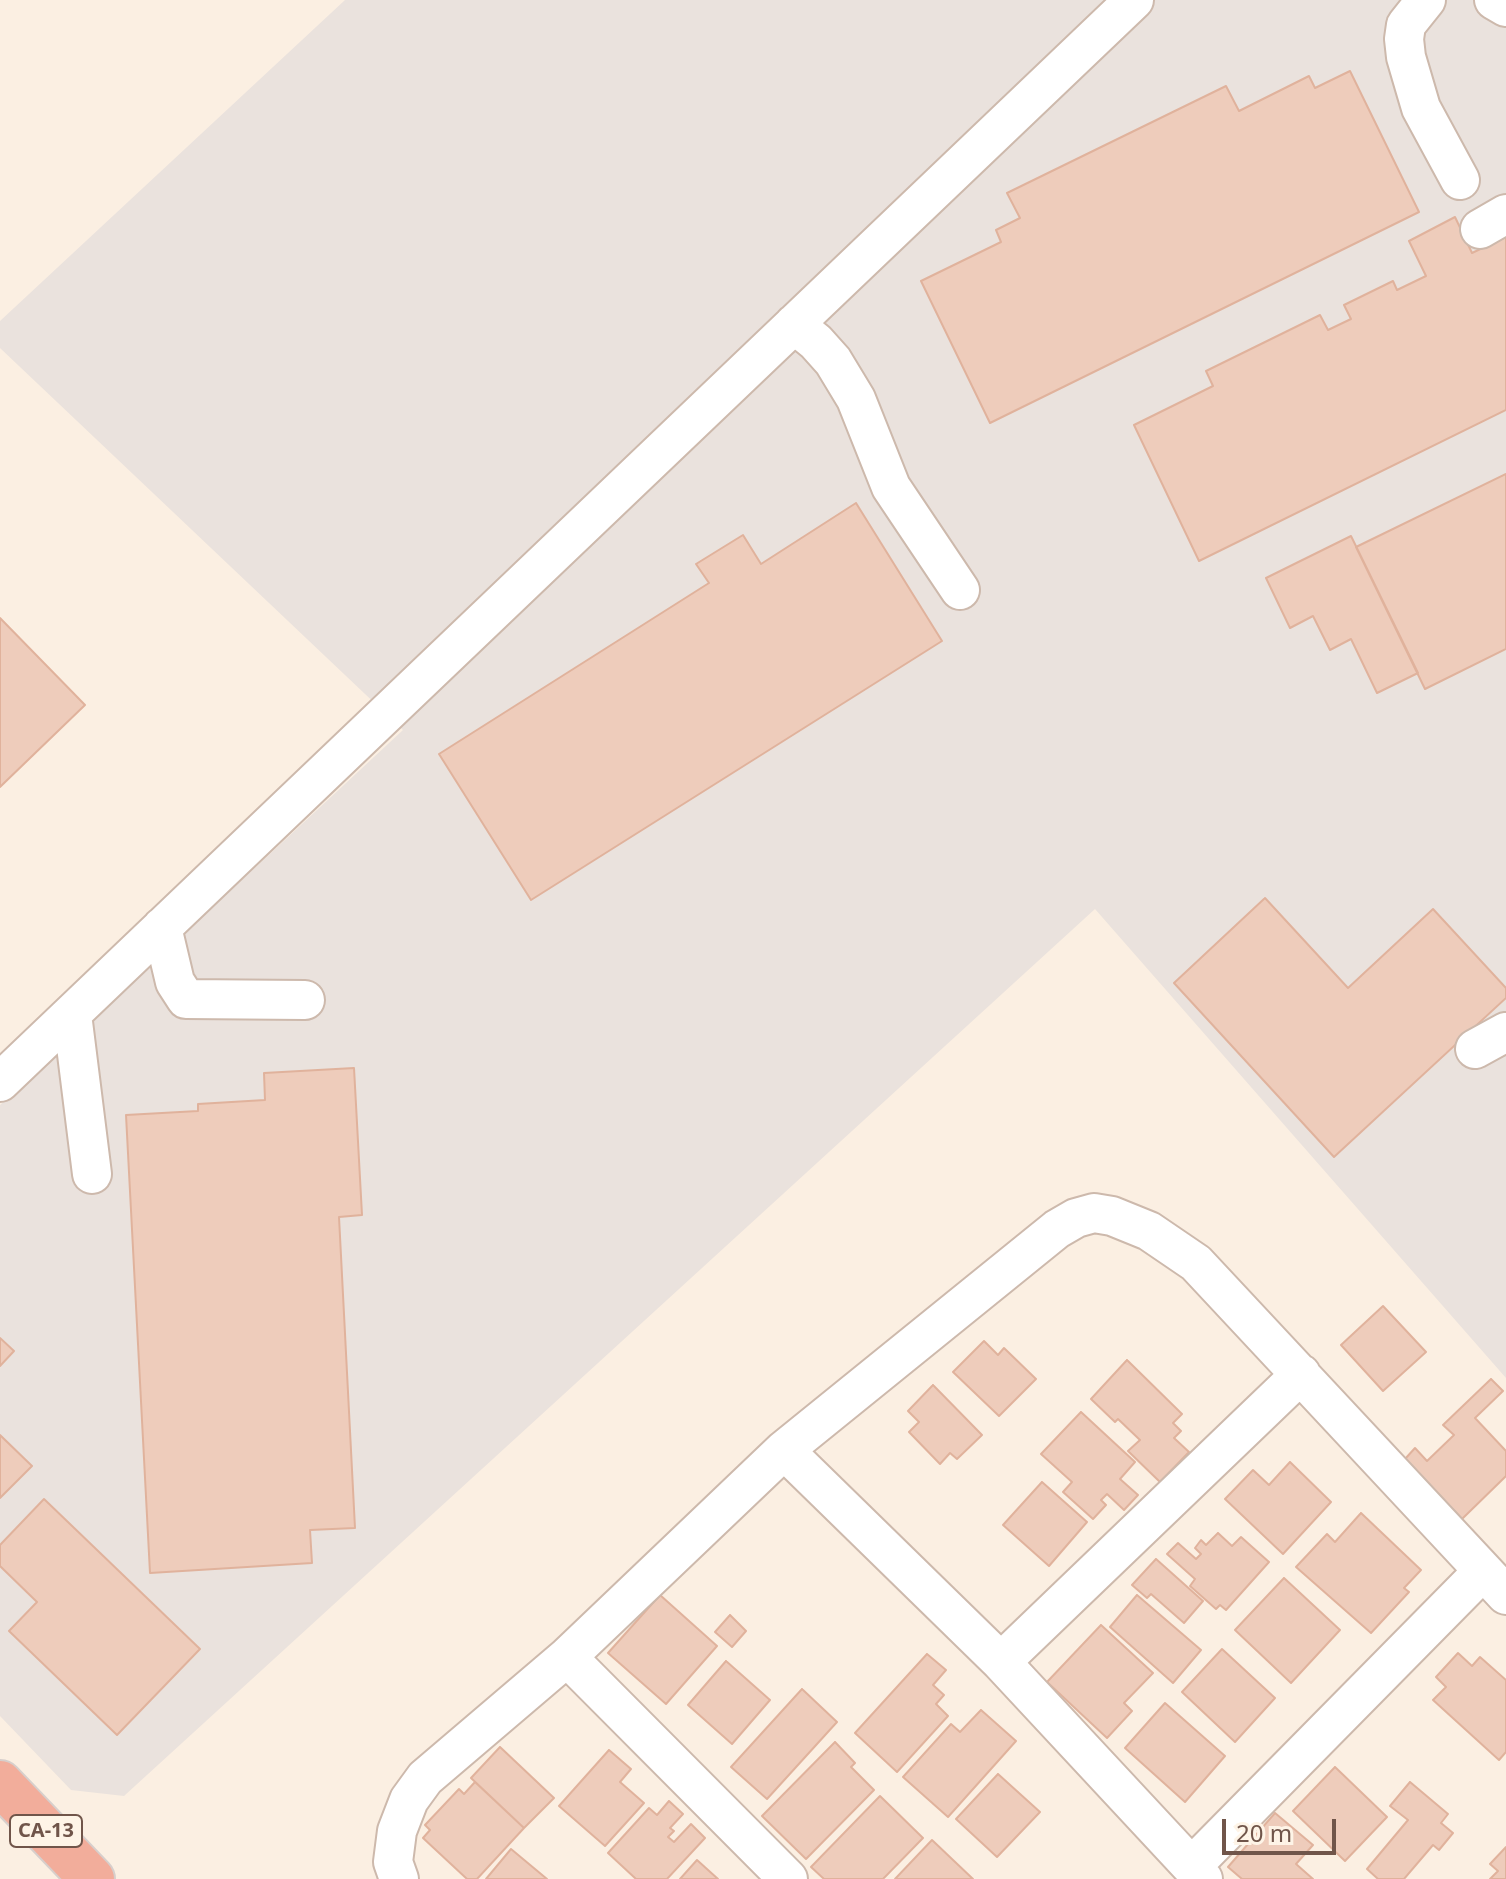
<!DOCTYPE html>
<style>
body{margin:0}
#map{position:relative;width:1506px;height:1879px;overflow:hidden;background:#fbefe2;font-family:"Noto Sans",sans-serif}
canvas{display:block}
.scale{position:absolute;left:1222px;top:1819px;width:114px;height:36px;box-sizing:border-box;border:4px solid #70554a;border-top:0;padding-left:10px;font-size:24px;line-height:28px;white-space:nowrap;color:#70554a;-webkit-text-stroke:6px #fef4e7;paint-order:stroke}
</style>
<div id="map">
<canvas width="1506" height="1879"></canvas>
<div class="scale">20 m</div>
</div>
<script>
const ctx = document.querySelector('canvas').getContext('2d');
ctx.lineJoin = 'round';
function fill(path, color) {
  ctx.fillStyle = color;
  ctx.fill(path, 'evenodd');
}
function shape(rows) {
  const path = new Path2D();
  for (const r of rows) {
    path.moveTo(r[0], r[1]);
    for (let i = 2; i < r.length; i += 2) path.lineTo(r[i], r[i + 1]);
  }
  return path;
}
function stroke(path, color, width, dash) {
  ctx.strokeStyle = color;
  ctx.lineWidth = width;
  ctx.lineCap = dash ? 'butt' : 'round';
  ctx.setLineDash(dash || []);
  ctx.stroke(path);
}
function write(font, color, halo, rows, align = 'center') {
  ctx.font = font + ' "Noto Sans",sans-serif';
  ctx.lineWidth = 6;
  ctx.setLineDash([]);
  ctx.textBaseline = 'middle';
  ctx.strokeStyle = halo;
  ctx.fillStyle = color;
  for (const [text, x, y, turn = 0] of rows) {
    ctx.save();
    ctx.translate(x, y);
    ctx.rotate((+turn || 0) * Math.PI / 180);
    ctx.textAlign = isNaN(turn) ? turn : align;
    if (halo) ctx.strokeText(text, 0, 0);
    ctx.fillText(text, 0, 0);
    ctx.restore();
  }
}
fill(shape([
 [345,0,1506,0,1506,1378,1095,909,124,1796,71,1790,0,1716,0,1105,403,730,0,348,0,321]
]), '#eae2dd');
const building = shape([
 [1350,71,1419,212,990,423,921,281,1001,242,996,230,1020,218,1007,193,1226,86,1239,111,1309,76,1315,88,1350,71],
 [1455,217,1472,253,1506,237,1506,410,1199,561,1134,425,1213,386,1206,371,1320,315,1328,330,1351,319,1344,305,1393,281,1397,290,1426,276,1409,241,1455,217],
 [1506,474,1506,649,1425,689,1356,547,1506,474],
 [856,503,942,641,531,900,439,754,709,583,696,564,743,535,761,564,856,503],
 [1351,536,1418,673,1377,693,1351,639,1330,650,1313,616,1290,628,1266,578,1351,536],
 [0,618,85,705,0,787,0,618],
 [1265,898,1348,988,1433,909,1506,988,1506,998,1334,1157,1174,983,1265,898],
 [354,1068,362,1215,339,1217,355,1528,310,1530,312,1563,150,1573,126,1115,198,1111,198,1104,265,1100,264,1073,354,1068],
 [1383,1306,1426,1352,1383,1391,1341,1345,1383,1306],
 [0,1338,14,1351,0,1366,0,1338],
 [984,1341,998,1355,1004,1348,1036,1379,999,1416,953,1372,984,1341],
 [1127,1360,1182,1414,1173,1423,1181,1431,1174,1438,1189,1452,1160,1482,1128,1451,1140,1440,1118,1419,1115,1422,1091,1399,1127,1360],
 [1491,1379,1503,1391,1475,1418,1506,1451,1506,1476,1462,1519,1405,1459,1415,1448,1427,1461,1454,1435,1443,1425,1491,1379],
 [933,1385,982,1435,957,1459,950,1453,940,1464,909,1432,919,1422,908,1411,933,1385],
 [1081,1412,1135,1462,1120,1479,1138,1495,1124,1510,1107,1494,1101,1500,1106,1505,1093,1519,1063,1492,1072,1482,1041,1454,1081,1412],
 [0,1435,32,1466,0,1498,0,1435],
 [1290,1462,1331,1502,1283,1554,1225,1499,1253,1470,1269,1485,1290,1462],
 [1042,1482,1087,1522,1049,1566,1003,1525,1042,1482],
 [44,1499,200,1649,117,1735,9,1631,37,1602,0,1566,0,1545,44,1499],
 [1361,1513,1421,1570,1404,1588,1409,1592,1371,1633,1296,1567,1327,1534,1335,1542,1361,1513],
 [1218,1533,1232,1546,1241,1537,1269,1562,1226,1610,1220,1605,1216,1609,1190,1586,1195,1579,1167,1554,1178,1543,1196,1559,1201,1554,1195,1548,1201,1540,1206,1545,1218,1533],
 [1156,1559,1203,1601,1184,1623,1151,1594,1147,1598,1132,1585,1156,1559],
 [1284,1578,1340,1630,1291,1683,1235,1630,1284,1578],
 [660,1595,717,1646,666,1704,608,1653,660,1595],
 [1137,1595,1201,1650,1173,1683,1110,1627,1137,1595],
 [730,1615,746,1631,732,1647,715,1632,730,1615],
 [1101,1625,1153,1673,1124,1703,1132,1711,1107,1738,1047,1682,1101,1625],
 [1222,1649,1275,1698,1235,1742,1182,1692,1222,1649],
 [1458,1653,1472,1666,1480,1657,1506,1680,1506,1752,1499,1760,1433,1700,1446,1687,1436,1677,1458,1653],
 [927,1654,946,1670,933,1685,944,1695,936,1704,948,1716,897,1772,855,1733,927,1654],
 [726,1661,770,1700,732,1744,688,1705,726,1661],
 [802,1689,837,1722,767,1799,731,1767,802,1689],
 [1165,1703,1225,1756,1185,1802,1125,1748,1165,1703],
 [981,1710,1016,1741,948,1817,903,1777,951,1724,960,1732,981,1710],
 [835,1742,855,1763,851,1767,874,1790,806,1859,762,1816,835,1742],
 [500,1747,554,1798,524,1828,471,1778,500,1747],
 [609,1750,631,1769,620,1782,644,1803,605,1846,559,1806,609,1750],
 [1335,1767,1387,1817,1345,1861,1293,1811,1335,1767],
 [998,1774,1040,1812,997,1857,956,1819,998,1774],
 [475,1782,524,1828,477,1879,467,1879,423,1838,430,1830,425,1825,459,1789,464,1794,475,1782],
 [1410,1782,1448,1814,1441,1823,1453,1833,1439,1850,1433,1845,1404,1879,1378,1879,1367,1869,1408,1820,1390,1806,1410,1782],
 [880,1796,923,1838,883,1879,824,1879,811,1867,880,1796],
 [669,1801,683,1814,670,1828,674,1831,668,1837,674,1842,691,1824,705,1838,667,1879,636,1879,608,1853,649,1808,657,1815,669,1801],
 [1275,1813,1313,1845,1296,1864,1313,1879,1242,1879,1228,1867,1275,1813],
 [932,1840,973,1879,895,1879,932,1840],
 [1506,1847,1506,1879,1490,1879,1498,1871,1490,1864,1506,1847],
 [511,1849,547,1879,486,1879,511,1849],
 [697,1860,718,1879,680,1879,697,1860]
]);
fill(building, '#ecb');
stroke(building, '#e0b29c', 2);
const minor = shape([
 [1426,0,1406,25,1404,39,1406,57,1421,108,1460,180],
 [1494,0,1506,7],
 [1480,229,1506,214],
 [794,324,816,342,833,361,856,399,891,487,960,590],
 [162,927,175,982,186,999,305,1000],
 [72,1014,92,1174],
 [1475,1049,1506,1032],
 [0,1082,1134,0],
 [784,1450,1001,1662,1203,1879],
 [567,1657,788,1879],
 [1001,1662,1301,1374],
 [1192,1866,1483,1571],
 [399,1879,393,1862,397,1831,409,1800,425,1778,567,1657,784,1450,1057,1229,1076,1218,1094,1213,1112,1216,1149,1231,1196,1263,1506,1595]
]);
const highway = shape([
 [0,1783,92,1879]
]);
stroke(minor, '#cdb9ac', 42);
stroke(highway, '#d7cfcc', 48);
stroke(minor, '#fff', 38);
stroke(highway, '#f2ad9b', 44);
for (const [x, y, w] of [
 [46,1831,72]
]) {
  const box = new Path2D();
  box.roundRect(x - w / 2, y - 16, w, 32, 6);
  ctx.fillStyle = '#fef4e7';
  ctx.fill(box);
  stroke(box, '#70554a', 2);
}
write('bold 20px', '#70554a', null, [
 ["CA-13",46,1831]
]);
</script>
